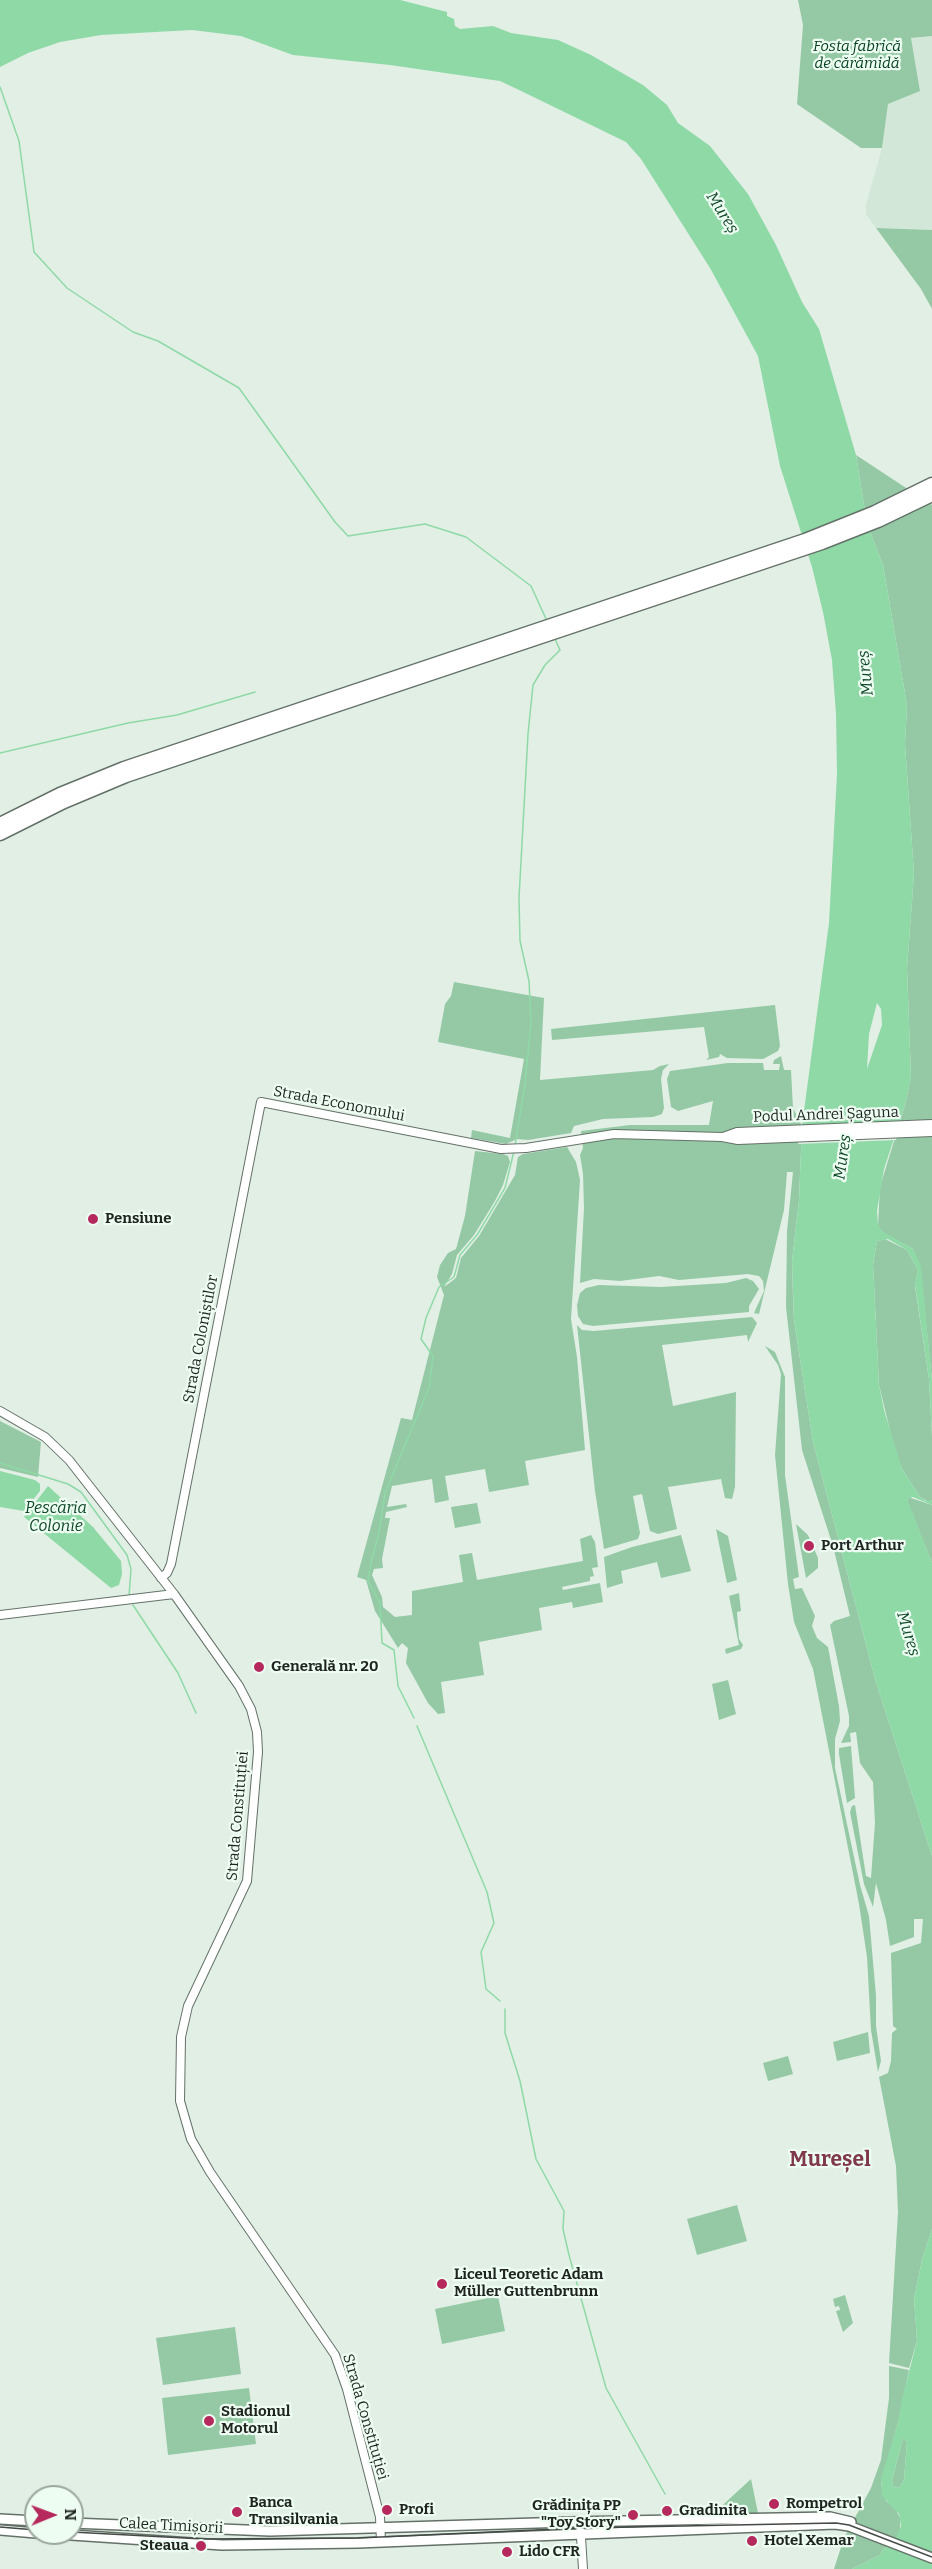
<!DOCTYPE html>
<meta charset="utf-8">
<style>
body{margin:0}
#map{position:relative;width:932px;height:2569px;overflow:hidden;background:#e1efe5;font-family:Bitter,serif}
canvas{display:block}
.north{position:absolute;left:24px;top:2485px;width:60px;height:60px;box-sizing:border-box;background:#eefdf2;border:2px solid #9ba69e;border-radius:50%;rotate:89deg;font-size:16px;font-weight:700;line-height:24px;text-align:center;color:#1f2421}
.north::after{content:'';display:block;margin:auto;width:21px;height:27px;background:#b6295d;clip-path:polygon(50% 0,100% 100%,50% 72%,0 100%)}
</style>
<div id="map">
<canvas width="932" height="2569"></canvas>
<div class="north">N</div>
</div>
<script>
const ctx = document.querySelector('canvas').getContext('2d');
ctx.lineJoin = 'round';
function fill(path, color) {
  ctx.fillStyle = color;
  ctx.fill(path, 'evenodd');
}
function shape(rows) {
  const path = new Path2D();
  for (const r of rows) {
    path.moveTo(r[0], r[1]);
    for (let i = 2; i < r.length; i += 2) path.lineTo(r[i], r[i + 1]);
  }
  return path;
}
function stroke(path, color, width, dash) {
  ctx.strokeStyle = color;
  ctx.lineWidth = width;
  ctx.lineCap = dash ? 'butt' : 'round';
  ctx.setLineDash(dash || []);
  ctx.stroke(path);
}
function write(font, color, halo, rows, align = 'center') {
  ctx.font = font + ' Bitter,serif';
  ctx.lineWidth = 4.5;
  ctx.setLineDash([]);
  ctx.textBaseline = 'middle';
  ctx.strokeStyle = halo;
  ctx.fillStyle = color;
  for (const [text, x, y, turn = 0] of rows) {
    ctx.save();
    ctx.translate(x, y);
    ctx.rotate((+turn || 0) * Math.PI / 180);
    ctx.textAlign = isNaN(turn) ? turn : align;
    if (halo) ctx.strokeText(text, 0, 0);
    ctx.fillText(text, 0, 0);
    ctx.restore();
  }
}
fill(shape([
 [932,36,932,230,876,228,866,214,866,205,882,148,888,103,920,90,911,38]
]), '#d2e7d8');
fill(shape([
 [798,0,932,0,932,36,911,38,920,91,888,104,882,148,861,148,797,104,803,25],
 [876,228,932,230,932,309,921,289],
 [856,455,932,505,932,1381,920,1266,913,1249,882,1232,878,1225,880,1187,905,1105,911,1077,907,968,914,874,905,744,907,705,883,565,867,524],
 [454,982,544,998,540,1080,653,1070,660,1066,669,1064,663,1070,661,1079,664,1108,662,1114,653,1117,603,1119,574,1126,571,1133,528,1140,517,1139,506,1144,471,1138,472,1130,510,1138,524,1059,438,1042,445,1004,451,996],
 [775,1005,780,1046,778,1051,763,1059,727,1058,720,1054,719,1057,706,1060,709,1057,704,1027,552,1040,551,1029],
 [781,1056,784,1070,791,1070,793,1108,802,1126,799,1200,792,1261,793,1297,794,1320,813,1442,875,1679,932,1856,932,2229,922,2260,914,2299,917,2341,909,2368,889,2363,898,2212,896,2166,879,2077,888,2073,891,2061,892,2033,897,2029,893,2026,891,1953,921,1943,923,1919,914,1919,914,1937,890,1946,886,1920,876,1883,873,1907,864,1884,850,1812,852,1806,855,1805,866,1876,871,1878,875,1823,873,1782,860,1763,856,1732,850,1733,851,1742,841,1743,849,1726,849,1716,830,1625,834,1621,850,1616,833,1546,802,1450,786,1307,787,1231,793,1172,787,1172,784,1210,759,1314,754,1313,764,1291,763,1281,759,1276,748,1274,679,1280,659,1276,620,1281,594,1279,580,1283,584,1208,583,1174,580,1155,583,1148,581,1131,630,1125,709,1125,713,1101,678,1111,671,1107,667,1079,670,1071,728,1063,763,1063,764,1070,779,1070,780,1064,773,1064,774,1060],
 [567,1147,576,1162,580,1180,571,1319,577,1357,585,1450,525,1461,529,1485,489,1492,485,1469,445,1476,449,1500,435,1503,432,1479,392,1486,387,1507,406,1504,407,1507,386,1512,385,1518,390,1518,382,1559,383,1568,374,1569,372,1575,382,1597,383,1607,395,1617,412,1615,412,1591,463,1582,459,1555,472,1553,477,1580,583,1561,580,1539,591,1535,595,1542,598,1567,592,1568,594,1576,590,1577,590,1581,562,1587,563,1590,600,1583,603,1602,573,1608,572,1602,539,1608,542,1630,479,1642,484,1675,441,1682,445,1713,438,1714,428,1703,406,1663,408,1648,402,1643,398,1648,375,1611,366,1580,357,1577,401,1418,412,1420,444,1295,437,1277,440,1265,448,1253,456,1249,465,1216,475,1151,503,1154,508,1156,510,1162,503,1185,495,1201,474,1235,457,1255,452,1274,444,1287,456,1278,461,1258,479,1236,515,1175,518,1157,523,1154],
 [885,1239,907,1250,918,1270,915,1286,929,1379,932,1436,932,1500,929,1502,920,1497,902,1469,894,1447,879,1385,873,1264,877,1241],
 [746,1278,753,1281,759,1289,749,1306,749,1312,593,1326,583,1324,578,1316,577,1305,580,1293,586,1288,599,1285,661,1287,726,1283],
 [752,1317,757,1323,748,1342,747,1335,662,1345,673,1406,736,1392,735,1487,732,1499,725,1498,721,1479,668,1487,677,1529,658,1534,650,1531,642,1494,633,1496,640,1533,638,1539,604,1549,595,1491,577,1325,582,1330,594,1331],
 [765,1346,775,1352,785,1377,785,1475,799,1577,793,1579,795,1589,802,1588,815,1616,812,1626,817,1638,828,1647,839,1706,840,1721,835,1739,835,1768,860,1885,869,1916,876,1996,876,2026,881,2061,878,2072,871,2030,867,1957,859,1904,813,1669,794,1622,788,1584,775,1455,781,1374,778,1365],
 [0,1421,41,1442,38,1477,0,1468],
 [908,1497,932,1505,932,1563,907,1501],
 [477,1503,481,1523,455,1528,451,1507],
 [796,1524,808,1535,818,1558,818,1568,806,1578],
 [716,1529,728,1536,737,1580,727,1583],
 [681,1535,691,1571,661,1578,657,1562,621,1571,623,1583,607,1588,604,1557,632,1547],
 [739,1593,741,1611,737,1612,739,1639,743,1645,741,1649,726,1654,725,1649,739,1645,729,1596],
 [728,1680,736,1714,719,1720,712,1684],
 [851,1746,855,1798,847,1803,839,1754,839,1748],
 [868,2032,870,2053,837,2061,833,2042],
 [788,2056,793,2074,768,2081,763,2063],
 [737,2205,747,2241,697,2255,687,2219],
 [845,2295,853,2323,843,2332,836,2311,840,2310,839,2306,835,2307,833,2299],
 [498,2296,505,2331,442,2344,435,2309],
 [235,2327,241,2374,163,2385,156,2338],
 [889,2366,909,2370,898,2423,881,2484,886,2501,895,2508,900,2518,900,2532,893,2544,883,2549,880,2555,852,2569,834,2569,844,2538,871,2488,881,2460,889,2398],
 [249,2388,256,2444,168,2455,162,2398],
 [903,2438,907,2442,904,2480,900,2487,897,2488,893,2486,892,2481],
 [751,2479,758,2513,713,2514]
]), '#95c9a5');
fill(shape([
 [0,0,400,0,447,12,447,16,454,19,455,26,460,29,493,26,511,33,558,40,591,55,643,85,667,105,678,123,710,146,748,194,776,245,802,302,819,329,856,455,867,524,883,565,907,705,905,744,914,874,907,968,911,1077,905,1105,884,1169,877,1211,878,1225,882,1231,913,1249,921,1266,932,1381,932,1436,929,1379,915,1285,918,1270,907,1250,888,1239,877,1241,873,1264,879,1385,884,1410,902,1469,920,1497,926,1501,932,1500,932,1505,913,1497,907,1499,932,1563,932,1856,875,1679,813,1442,794,1320,792,1261,799,1200,802,1126,829,923,837,774,836,714,832,660,823,612,812,567,780,466,758,356,710,268,641,159,626,142,517,89,500,81,390,65,293,55,241,36,192,30,101,35,60,42,28,53,0,67],
 [877,1003,881,1009,882,1025,867,1069,869,1034],
 [0,1471,35,1480,40,1484,40,1491,24,1511,0,1507],
 [48,1486,93,1527,121,1561,122,1574,119,1585,111,1588,24,1517],
 [932,2229,932,2569,852,2569,880,2555,883,2549,893,2544,901,2526,899,2514,882,2496,881,2478,898,2423,902,2399,917,2341,914,2299,922,2260],
 [903,2438,907,2442,904,2480,900,2487,897,2488,893,2486,892,2481]
]), '#8fd9a7');
fill(shape([
 [903,1121,896,1140,798,1144,799,1125]
]), '#e1efe5');
stroke(shape([
 [0,87,19,141,34,252,67,288,133,332,158,341,239,388,335,522,348,536,425,524,466,537,531,586,547,621],
 [0,753,128,723,177,715,255,692],
 [515,1146,525,1084,531,1023,529,981,520,941,519,898,528,734,533,685,545,665,560,650,555,639],
 [0,1463,68,1484,81,1492,127,1555,131,1569,129,1596],
 [133,1605,178,1673,196,1713],
 [414,1718,398,1686,394,1650,382,1643,380,1603,368,1581,371,1562,379,1533,385,1493,429,1388,433,1356,421,1339,426,1318,439,1287,454,1277,460,1255,477,1235,505,1188,514,1151],
 [417,1726,487,1892,494,1923,481,1952,486,1989,500,2001],
 [505,2009,505,2033,520,2081,536,2159,564,2211,563,2229,569,2255,606,2388,665,2494]
]), '#8fd9a7', 1.5);
const minor = shape([
 [723,1137,737,1132,932,1124],
 [0,1411,45,1437,69,1460,174,1594,239,1686,251,1709,257,1732,258,1752,247,1881,188,2006,181,2037,180,2101,191,2139,210,2172,335,2355,347,2389,380,2517,381,2542],
 [161,1578,167,1573,171,1564,261,1102,501,1149,526,1148,614,1134,722,1137,738,1140,932,1132],
 [0,1615,174,1594],
 [580,2521,583,2569]
]);
const major = shape([
 [0,2519,36,2521],
 [72,2523,270,2531,570,2522,830,2517,851,2522],
 [0,2530,36,2533],
 [41,2533,222,2545,358,2543,835,2524,849,2526,932,2558]
]);
const highway = shape([
 [0,824,60,794,124,768,805,540,875,512,932,484],
 [0,834,64,802,126,776,822,543,878,521,932,495]
]);
stroke(minor, '#647168', 10);
stroke(major, '#647168', 12);
stroke(highway, '#647168', 15);
stroke(minor, '#fff', 8);
stroke(major, '#fff', 9);
stroke(highway, '#fff', 12);
stroke(shape([
 [0,2527,36,2530],
 [72,2532,203,2539,358,2538,580,2528,836,2523,849,2525,932,2557]
]), '#434945', 1.5);
for (const [x, y, r, color] of [
 [93,1219,6,"#b6295d"],
 [809,1546,6,"#b6295d"],
 [259,1667,6,"#b6295d"],
 [442,2284,6,"#b6295d"],
 [209,2421,6,"#b6295d"],
 [774,2504,6,"#b6295d"],
 [387,2510,6,"#b6295d"],
 [667,2511,6,"#b6295d"],
 [237,2512,6,"#b6295d"],
 [633,2515,6,"#b6295d"],
 [752,2541,6,"#b6295d"],
 [201,2546,6,"#b6295d"],
 [507,2552,6,"#b6295d"]
]) {
  const dot = new Path2D();
  dot.arc(x, y, r, 0, 2 * Math.PI);
  ctx.fillStyle = color;
  ctx.fill(dot);
  stroke(dot, '#eefdf2', 2);
}
write('italic 15px', '#044021', '#eefdf2', [
 ["Fosta fabrică",857,47],
 ["de cărămidă",857,64]
]);
write('15px', '#1f2421', '#eefdf2', [
 ["Strada Economului",339,1104,11],
 ["Podul Andrei Șaguna",826,1115,-2],
 ["Strada Coloniștilor",201,1339,-79],
 ["Strada Constituției",238,1816,-85],
 ["Strada Constituției",365,2417,74],
 ["Calea Timișorii",171,2526,3]
]);
write('bold 15px', '#1f2421', '#eefdf2', [
 ["Pensiune",105,1219],
 ["Port Arthur",821,1546],
 ["Generală nr. 20",271,1667],
 ["Liceul Teoretic Adam",454,2275],
 ["Müller Guttenbrunn",454,2292],
 ["Stadionul",221,2412],
 ["Motorul",221,2429],
 ["Banca",249,2503],
 ["Transilvania",249,2520],
 ["Rompetrol",786,2504],
 ["Grădinița PP",621,2506,"right"],
 ["\"Toy Story\"",621,2523,"right"],
 ["Profi",399,2510],
 ["Gradinita",679,2511],
 ["Hotel Xemar",764,2541],
 ["Steaua",189,2546,"right"],
 ["Lido CFR",519,2552]
], 'left');
write('italic 16px', '#0f4728', '#eefdf2', [
 ["Mureș",722,213,58],
 ["Mureș",866,673,-96],
 ["Mureș",843,1157,-82],
 ["Pescăria",56,1509],
 ["Colonie",56,1527],
 ["Mureș",908,1634,73]
]);
write('bold 21px', '#7f384c', '#eefdf2', [
 ["Mureșel",830,2160]
]);
</script>
